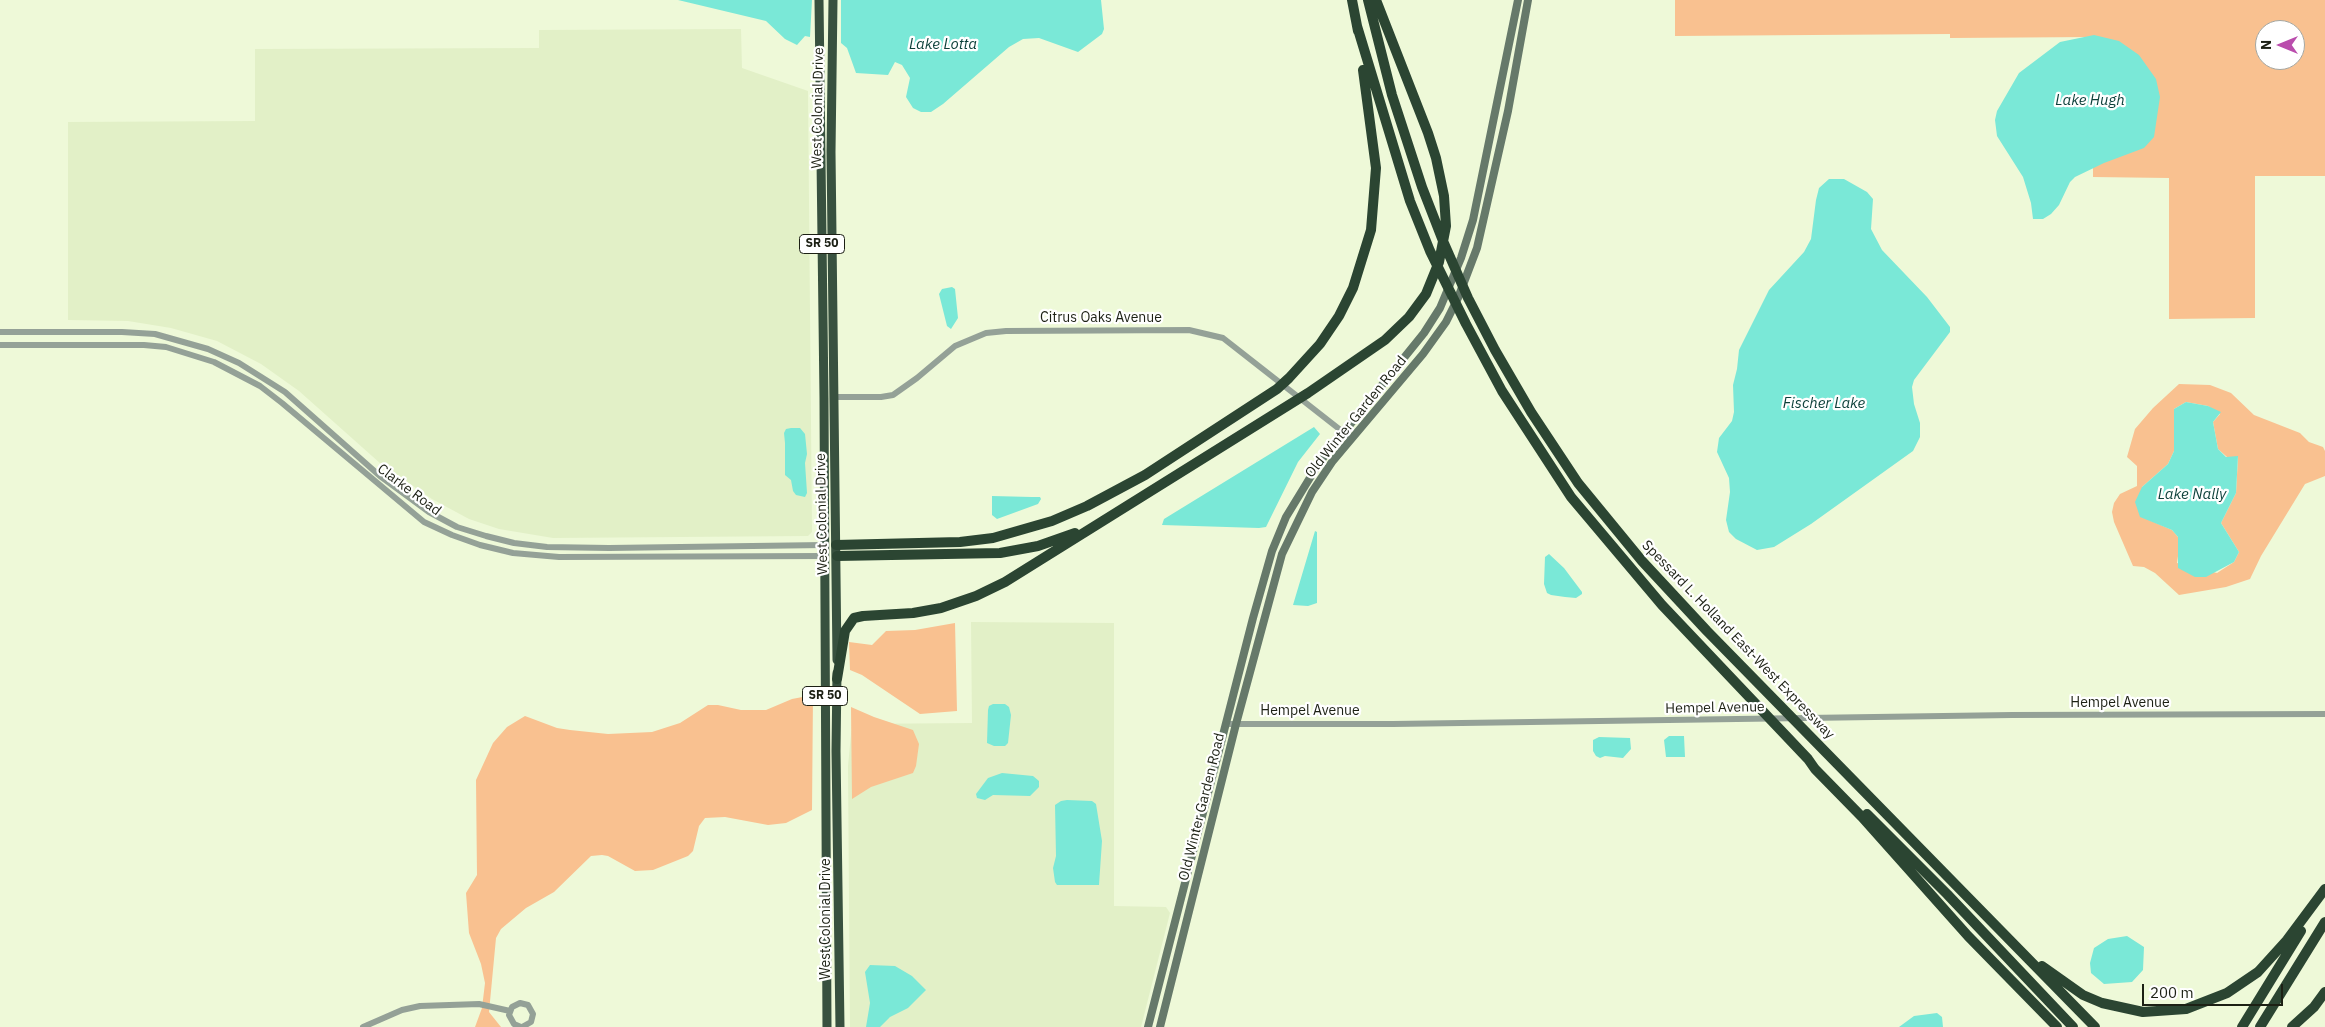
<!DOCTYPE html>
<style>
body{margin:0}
#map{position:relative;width:2325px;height:1027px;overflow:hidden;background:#eef9d8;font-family:"IBM Plex Sans",sans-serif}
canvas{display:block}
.north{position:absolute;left:2255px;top:20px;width:50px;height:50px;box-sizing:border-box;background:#fff;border:1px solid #a4a6a1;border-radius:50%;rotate:270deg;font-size:14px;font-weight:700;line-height:20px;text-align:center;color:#1c2014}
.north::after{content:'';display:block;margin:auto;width:18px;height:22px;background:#ba4dad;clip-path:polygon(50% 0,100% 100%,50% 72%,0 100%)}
.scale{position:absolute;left:2142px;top:984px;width:141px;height:22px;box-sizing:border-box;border:2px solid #1c2014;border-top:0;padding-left:6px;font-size:15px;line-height:18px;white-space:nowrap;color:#1c2014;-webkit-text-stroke:4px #fff;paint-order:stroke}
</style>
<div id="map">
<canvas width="2325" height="1027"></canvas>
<div class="north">N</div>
<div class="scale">200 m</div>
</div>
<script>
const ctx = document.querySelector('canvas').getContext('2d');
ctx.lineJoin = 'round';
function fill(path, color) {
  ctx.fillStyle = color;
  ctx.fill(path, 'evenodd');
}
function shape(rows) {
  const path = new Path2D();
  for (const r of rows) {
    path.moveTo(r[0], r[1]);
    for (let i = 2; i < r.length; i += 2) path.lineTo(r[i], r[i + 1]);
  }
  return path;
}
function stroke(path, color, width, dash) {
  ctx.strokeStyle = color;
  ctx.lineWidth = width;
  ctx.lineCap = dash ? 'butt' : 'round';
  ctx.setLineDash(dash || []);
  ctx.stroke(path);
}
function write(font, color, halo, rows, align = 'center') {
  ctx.font = font + ' "IBM Plex Sans",sans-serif';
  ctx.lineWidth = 4.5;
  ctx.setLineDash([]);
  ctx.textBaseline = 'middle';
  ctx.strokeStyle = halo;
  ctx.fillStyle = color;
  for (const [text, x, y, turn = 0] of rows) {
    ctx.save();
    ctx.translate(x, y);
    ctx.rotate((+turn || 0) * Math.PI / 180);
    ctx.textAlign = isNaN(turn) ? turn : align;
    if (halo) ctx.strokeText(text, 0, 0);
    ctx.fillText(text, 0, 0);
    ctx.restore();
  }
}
fill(shape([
 [741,29,742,68,808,91,812,532,808,536,553,538,499,529,469,519,432,499,381,464,299,391,261,364,217,341,171,328,128,321,68,320,68,122,255,121,255,49,539,48,539,30],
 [971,622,1114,623,1114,906,1166,907,1170,913,1141,1027,850,1027,848,766,852,724,972,723]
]), '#e2f0c7');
fill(shape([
 [1675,0,2325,0,2325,176,2255,176,2255,318,2169,319,2169,178,2093,177,2093,37,1950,38,1950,34,1675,36],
 [2265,30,2295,30,2295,60,2265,60],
 [2179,384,2210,385,2231,393,2254,415,2300,433,2309,442,2323,447,2325,451,2325,476,2305,484,2261,556,2250,579,2226,587,2179,595,2155,573,2144,567,2133,566,2114,522,2112,512,2114,503,2120,494,2137,486,2137,466,2127,457,2135,429,2153,408],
 [2186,402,2208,406,2220,414,2213,422,2218,449,2227,457,2238,457,2236,493,2221,523,2239,552,2234,562,2217,573,2177,563,2179,549,2178,537,2172,530,2149,520,2142,487,2168,464,2174,451,2174,409],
 [955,623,957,711,920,714,862,675,850,670,849,642,872,645,886,631,915,630],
 [813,695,812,810,786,823,768,825,725,817,705,818,699,826,693,851,688,856,653,870,635,871,608,856,602,855,591,856,554,892,526,908,501,929,496,938,489,1012,501,1027,475,1027,482,1008,485,983,481,964,469,933,466,893,477,875,476,780,493,743,507,727,525,716,557,728,570,730,608,734,652,732,680,723,708,705,718,705,741,710,766,710,792,699],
 [851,707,874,717,913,730,919,744,916,766,913,773,871,787,852,799]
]), '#f9c190');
fill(shape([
 [678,0,812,0,810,37,805,36,797,45,785,39,766,21],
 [841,0,1101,0,1104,29,1102,34,1078,52,1039,38,1023,39,1009,47,943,104,931,112,921,112,913,108,906,97,910,78,902,65,895,62,888,75,856,73,847,48,841,43],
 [2094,35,2119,41,2139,55,2156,79,2160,97,2154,137,2144,148,2104,163,2075,177,2070,182,2059,205,2051,214,2043,219,2033,219,2031,203,2023,177,1997,136,1995,120,1997,111,2019,73,2060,42],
 [1829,179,1844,179,1867,192,1873,199,1871,229,1882,250,1927,297,1950,327,1950,332,1914,380,1912,387,1914,404,1920,423,1920,437,1913,451,1811,524,1774,547,1757,550,1736,539,1729,532,1726,520,1730,492,1729,478,1717,452,1719,438,1732,421,1734,412,1733,385,1737,369,1739,350,1769,290,1804,252,1811,239,1816,200,1819,188],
 [952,287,955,289,958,318,951,329,947,326,939,294,942,289],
 [2186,402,2208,406,2221,412,2213,422,2218,449,2226,457,2238,456,2236,493,2221,523,2239,552,2234,562,2206,577,2195,577,2178,568,2178,537,2172,530,2140,517,2135,502,2142,487,2168,464,2174,451,2174,409],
 [1314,427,1320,434,1298,462,1266,527,1259,528,1162,525,1164,519],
 [791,428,800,428,805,434,807,454,805,463,807,493,805,497,796,495,793,491,791,480,785,475,785,443,784,433,786,429],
 [992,496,1032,497,1040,497,1041,499,1038,504,997,519,992,515],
 [1315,531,1317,532,1317,603,1308,606,1293,605],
 [1549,554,1564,568,1582,592,1582,594,1576,598,1565,597,1551,595,1547,593,1544,584,1545,557],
 [993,704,1005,704,1009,707,1011,715,1008,743,1005,746,994,746,987,743,988,710,989,706],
 [1669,736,1684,736,1685,757,1666,757,1664,740],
 [1599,737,1630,738,1631,749,1623,758,1605,756,1600,758,1596,756,1593,751,1593,740],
 [1002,773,1033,776,1039,781,1039,787,1030,796,993,795,985,800,977,798,976,794,988,778],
 [1067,800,1092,801,1096,804,1102,841,1099,885,1057,885,1055,882,1053,868,1056,856,1055,805,1061,801],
 [2127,936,2144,947,2143,970,2132,982,2104,984,2091,973,2090,963,2094,948,2108,939],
 [870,965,895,966,912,976,926,990,908,1008,890,1017,880,1027,866,1027,870,1003,865,972],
 [1937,1013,1942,1017,1943,1027,1899,1027,1914,1016]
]), '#7ae8d7');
stroke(shape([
 [0,332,122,332,155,334,208,349,239,363,285,392,380,476,429,512,457,527,486,536,514,543,547,547,609,548,824,545],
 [0,345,144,345,166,347,214,362,260,386,282,403,424,522,452,535,480,545,513,553,559,557,824,556],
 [835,397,881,397,893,395,917,378,955,346,986,333,1006,331,1189,330,1223,338,1352,439],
 [1226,724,1393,724,2012,715,2325,714],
 [363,1027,402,1010,420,1006,479,1004,510,1011],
 [521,1027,514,1024,509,1015,512,1007,520,1003,528,1005,533,1014,531,1022,522,1027]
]), '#94a197', 6);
stroke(shape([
 [1148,1027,1253,618,1272,551,1286,517,1319,463,1424,333,1440,308,1461,258,1473,220,1518,0],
 [1160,1027,1236,724,1282,554,1312,492,1332,462,1423,354,1446,322,1458,298,1477,248,1508,111,1528,0]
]), '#66796a', 8);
stroke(shape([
 [819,0,824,398,827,1027],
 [833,0,831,152,837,660],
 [837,673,836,751,840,1027]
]), '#38513f', 9);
stroke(shape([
 [1352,0,1358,31],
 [1368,0,1392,95,1422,187,1443,241,1468,298,1495,350,1531,412,1578,483,1642,561,1707,631,2095,1027],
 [1357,26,1410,201,1430,251,1466,324,1502,391,1571,497,1662,605,1808,759,1815,769,1862,817,1968,936,2057,1027],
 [836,545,960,542,993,538,1052,521,1087,506,1145,475,1277,389,1289,378,1320,344,1339,316,1353,288,1371,230,1376,168,1363,70],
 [837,556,1000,553,1038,546,1075,533],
 [837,679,845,631,854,618,863,616,913,613,941,608,976,596,1005,582,1308,393,1385,340,1409,317,1426,294,1439,262,1446,226,1444,196,1436,158,1428,133,1376,0],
 [1867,814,1947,894,2073,1027],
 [2042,966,2083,995,2102,1003,2143,1012,2186,1009,2227,993,2258,972,2287,940,2325,889],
 [2242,1027,2301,931],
 [2260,1027,2325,922],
 [2292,1027,2314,1007,2325,992]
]), '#2b4532', 10);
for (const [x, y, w] of [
 [822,244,45],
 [825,696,45]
]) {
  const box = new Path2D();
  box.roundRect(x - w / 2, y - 9.5, w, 19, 4);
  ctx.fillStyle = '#fff';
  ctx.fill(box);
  stroke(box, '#1c2014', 1);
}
write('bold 12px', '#1c2014', null, [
 ["SR 50",822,244],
 ["SR 50",825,696]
]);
write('14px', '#1c2014', '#fff', [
 ["West Colonial Drive",818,108,-89],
 ["Citrus Oaks Avenue",1101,318],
 ["Old Winter Garden Road",1356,417,-51],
 ["Clarke Road",409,490,37],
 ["West Colonial Drive",822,514,-91],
 ["Spessard L. Holland East-West Expressway",1738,640,46],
 ["Hempel Avenue",2120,703],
 ["Hempel Avenue",1715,708,-1],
 ["Hempel Avenue",1310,711],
 ["Old Winter Garden Road",1202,807,-76],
 ["West Colonial Drive",826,919,-90]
]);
write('italic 15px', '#0b3f39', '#fff', [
 ["Lake Lotta",943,45],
 ["Lake Hugh",2090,101],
 ["Fischer Lake",1824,404],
 ["Lake Nally",2192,495]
]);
</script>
